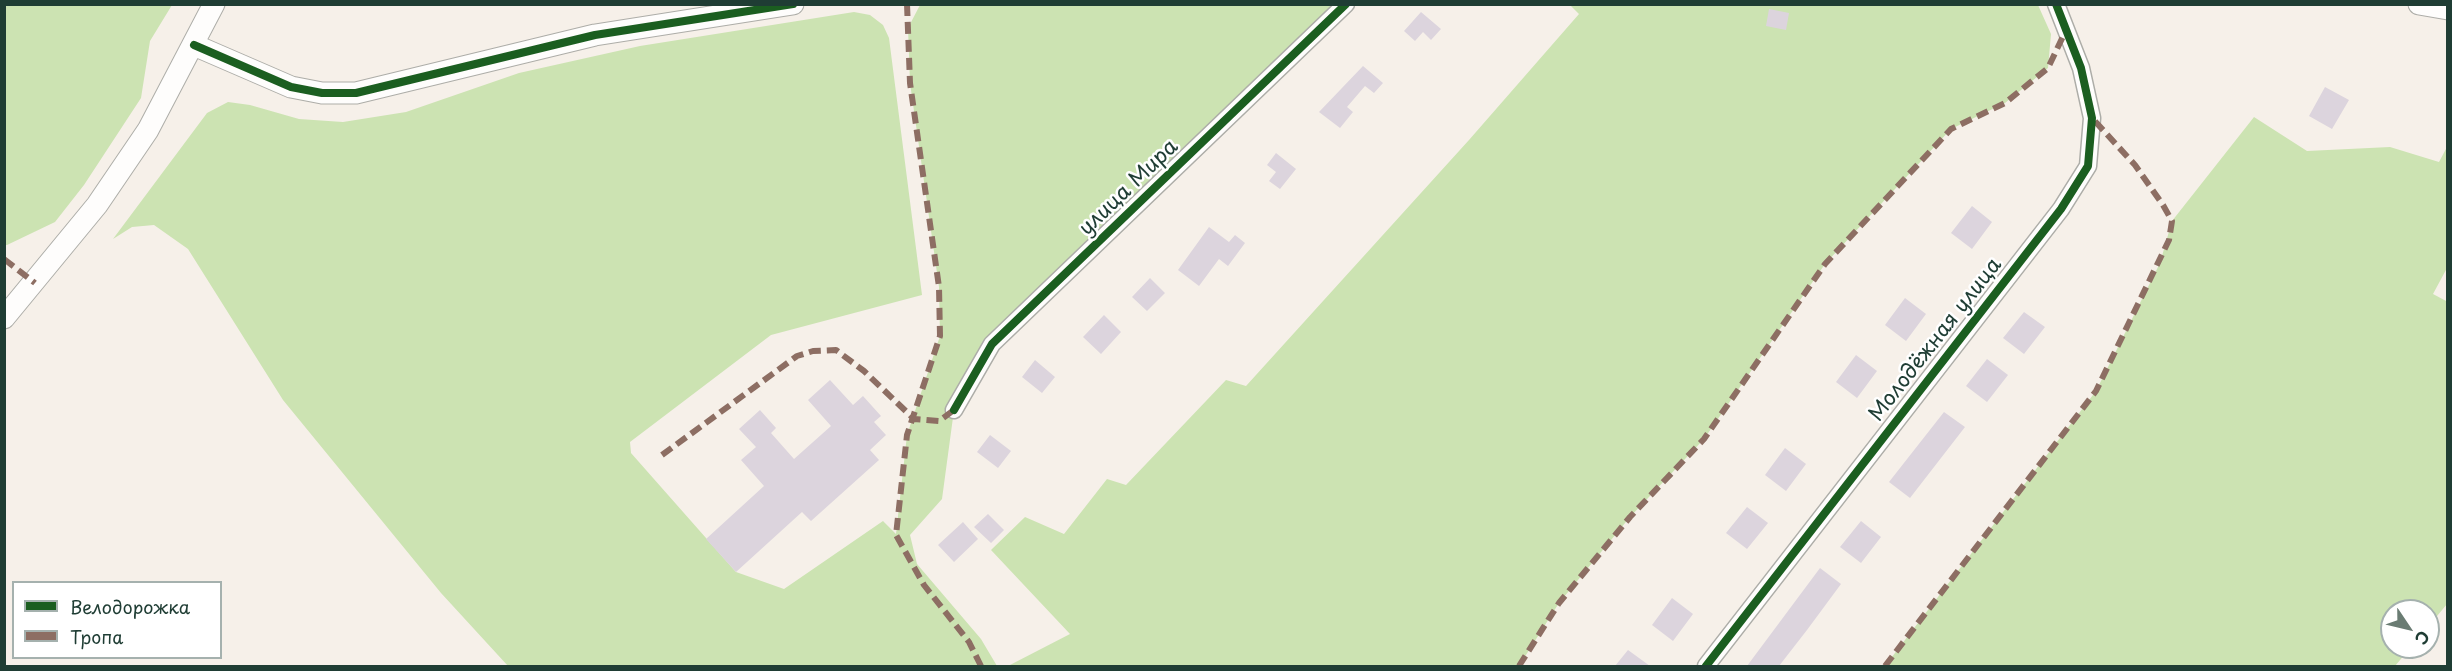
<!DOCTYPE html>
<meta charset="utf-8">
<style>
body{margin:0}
#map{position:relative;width:2452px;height:671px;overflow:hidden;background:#f6f0e9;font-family:"Playpen Sans",sans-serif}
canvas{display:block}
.frame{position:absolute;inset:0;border:6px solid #1f3d34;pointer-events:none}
.legend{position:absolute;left:12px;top:581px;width:210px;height:78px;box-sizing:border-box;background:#fff;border:2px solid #a5b1ae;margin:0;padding:8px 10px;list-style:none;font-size:18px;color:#1f3d34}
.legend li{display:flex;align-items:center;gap:12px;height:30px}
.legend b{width:30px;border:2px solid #a5b1ae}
.north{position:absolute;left:2380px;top:599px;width:60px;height:60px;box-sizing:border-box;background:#fff;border:2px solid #a5b1ae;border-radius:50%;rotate:125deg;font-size:16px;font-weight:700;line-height:24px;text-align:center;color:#1f3d34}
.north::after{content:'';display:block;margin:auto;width:21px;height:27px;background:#6a7c73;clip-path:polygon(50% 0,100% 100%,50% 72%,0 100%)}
</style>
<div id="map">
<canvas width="2452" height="671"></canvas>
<div class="frame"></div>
<ul class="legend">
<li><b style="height:8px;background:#1b5e20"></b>Велодорожка</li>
<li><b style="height:8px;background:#8d6e63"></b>Тропа</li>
</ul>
<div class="north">С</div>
</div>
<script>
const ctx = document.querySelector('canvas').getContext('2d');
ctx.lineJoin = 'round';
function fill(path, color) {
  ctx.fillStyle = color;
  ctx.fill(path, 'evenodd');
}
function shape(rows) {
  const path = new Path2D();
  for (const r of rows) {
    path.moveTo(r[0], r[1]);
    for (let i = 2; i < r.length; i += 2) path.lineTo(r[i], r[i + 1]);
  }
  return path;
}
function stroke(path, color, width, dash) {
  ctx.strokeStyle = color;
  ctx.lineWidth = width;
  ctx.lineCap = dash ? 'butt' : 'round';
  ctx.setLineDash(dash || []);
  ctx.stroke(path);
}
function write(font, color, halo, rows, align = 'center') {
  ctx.font = font + ' "Playpen Sans",sans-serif';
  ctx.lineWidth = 5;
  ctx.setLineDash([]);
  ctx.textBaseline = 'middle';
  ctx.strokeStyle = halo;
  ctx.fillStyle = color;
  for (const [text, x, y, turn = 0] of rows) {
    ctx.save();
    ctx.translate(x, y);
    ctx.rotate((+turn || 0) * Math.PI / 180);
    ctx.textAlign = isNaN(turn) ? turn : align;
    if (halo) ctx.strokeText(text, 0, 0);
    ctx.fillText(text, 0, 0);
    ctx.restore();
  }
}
fill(shape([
 [5,4,172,5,150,41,141,98,84,185,55,222,7,245,4,245],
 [920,5,1336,5,992,344,954,410,942,499,910,535,917,564,981,639,997,666,508,666,441,593,283,400,188,249,154,225,132,227,113,239,207,113,228,102,250,105,299,119,343,122,406,112,519,73,640,46,854,12,870,15,883,25,889,38,922,295,771,335,630,442,631,453,736,572,784,589,883,521,896,534,907,435,940,336,939,287,910,83,908,28],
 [1570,5,2038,5,2051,34,2048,68,2005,103,1951,129,1825,264,1704,439,1630,517,1559,603,1519,666,1008,666,1070,634,991,550,1025,517,1064,534,1107,479,1126,485,1226,380,1246,386,1469,140,1579,14],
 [2254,117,2307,151,2390,147,2439,162,2447,147,2447,268,2433,294,2448,302,2447,604,2428,627,2428,611,2392,611,2392,647,2411,647,2395,666,1885,666,2096,391,2160,263,2172,221]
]), '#cce3b2');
fill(shape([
 [1769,9,1789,13,1786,30,1766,26],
 [1421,12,1441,29,1431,40,1423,32,1415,41,1404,31],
 [1363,66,1383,83,1374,93,1365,86,1347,107,1353,112,1340,128,1319,112],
 [2325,87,2349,100,2332,129,2309,116],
 [1276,153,1296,169,1280,189,1269,181,1276,172,1267,165],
 [1972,206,1992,222,1972,249,1951,233],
 [1209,227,1229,242,1235,235,1245,243,1228,266,1219,259,1199,286,1178,270],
 [1150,278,1165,293,1147,311,1132,297],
 [1905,298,1926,314,1906,341,1885,325],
 [2024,312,2045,327,2024,354,2003,338],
 [1104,315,1121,332,1101,354,1083,337],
 [1856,355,1877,371,1857,398,1836,382],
 [1987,359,2008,375,1987,402,1966,386],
 [1035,360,1055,377,1042,393,1022,377],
 [830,380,853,405,863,396,881,416,874,422,886,435,870,450,879,460,811,521,802,512,736,572,706,539,764,486,741,460,756,447,739,429,760,410,776,428,771,433,794,459,831,426,808,400],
 [1944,412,1965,427,1910,498,1889,482],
 [990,435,1011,451,998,468,977,452],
 [1785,448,1806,464,1786,491,1765,475],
 [1747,507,1768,523,1747,549,1726,533],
 [988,514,1004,530,991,543,974,527],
 [1861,521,1881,537,1861,563,1840,547],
 [963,522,978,539,954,562,938,545],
 [1820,568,1841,584,1807,630,1779,666,1747,666],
 [1672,598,1693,614,1673,641,1652,625],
 [1628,650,1650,666,1615,666]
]), '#dcd4dd');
const minor = shape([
 [954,410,992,344,1346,4],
 [1706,666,2061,209,2088,166,2092,118,2081,68,2056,4]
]);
const tertiary = shape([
 [2419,4,2448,9],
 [194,45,291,87,322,93,356,93,595,35,793,4],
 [4,318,97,205,148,130,214,4]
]);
stroke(minor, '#adada8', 19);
stroke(tertiary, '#adada8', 23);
stroke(minor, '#fefdfc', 16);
stroke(tertiary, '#fefdfc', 21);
stroke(shape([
 [907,4,910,83,939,287,940,336,907,435,896,535,924,585,969,642,981,666],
 [4,259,35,283],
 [662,455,797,356,813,351,836,350,864,371,914,419,939,421,954,410],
 [1519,666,1559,603,1630,517,1704,439,1825,264,1951,129,2005,103,2048,68,2066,30],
 [1885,666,2096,391,2169,240,2172,221,2163,205,2135,165,2092,118]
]), '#8d6e63', 6, [12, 6]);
stroke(shape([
 [194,45,291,87,322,93,356,93,595,35,793,4],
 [954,410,992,344,1346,4],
 [1706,666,2061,209,2088,166,2092,118,2081,68,2056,4]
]), '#1b5e20', 8);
write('21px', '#1f3d34', '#fff', [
 ["улица Мира",1129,188,-44],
 ["Молодёжная улица",1936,340,-52]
]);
</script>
